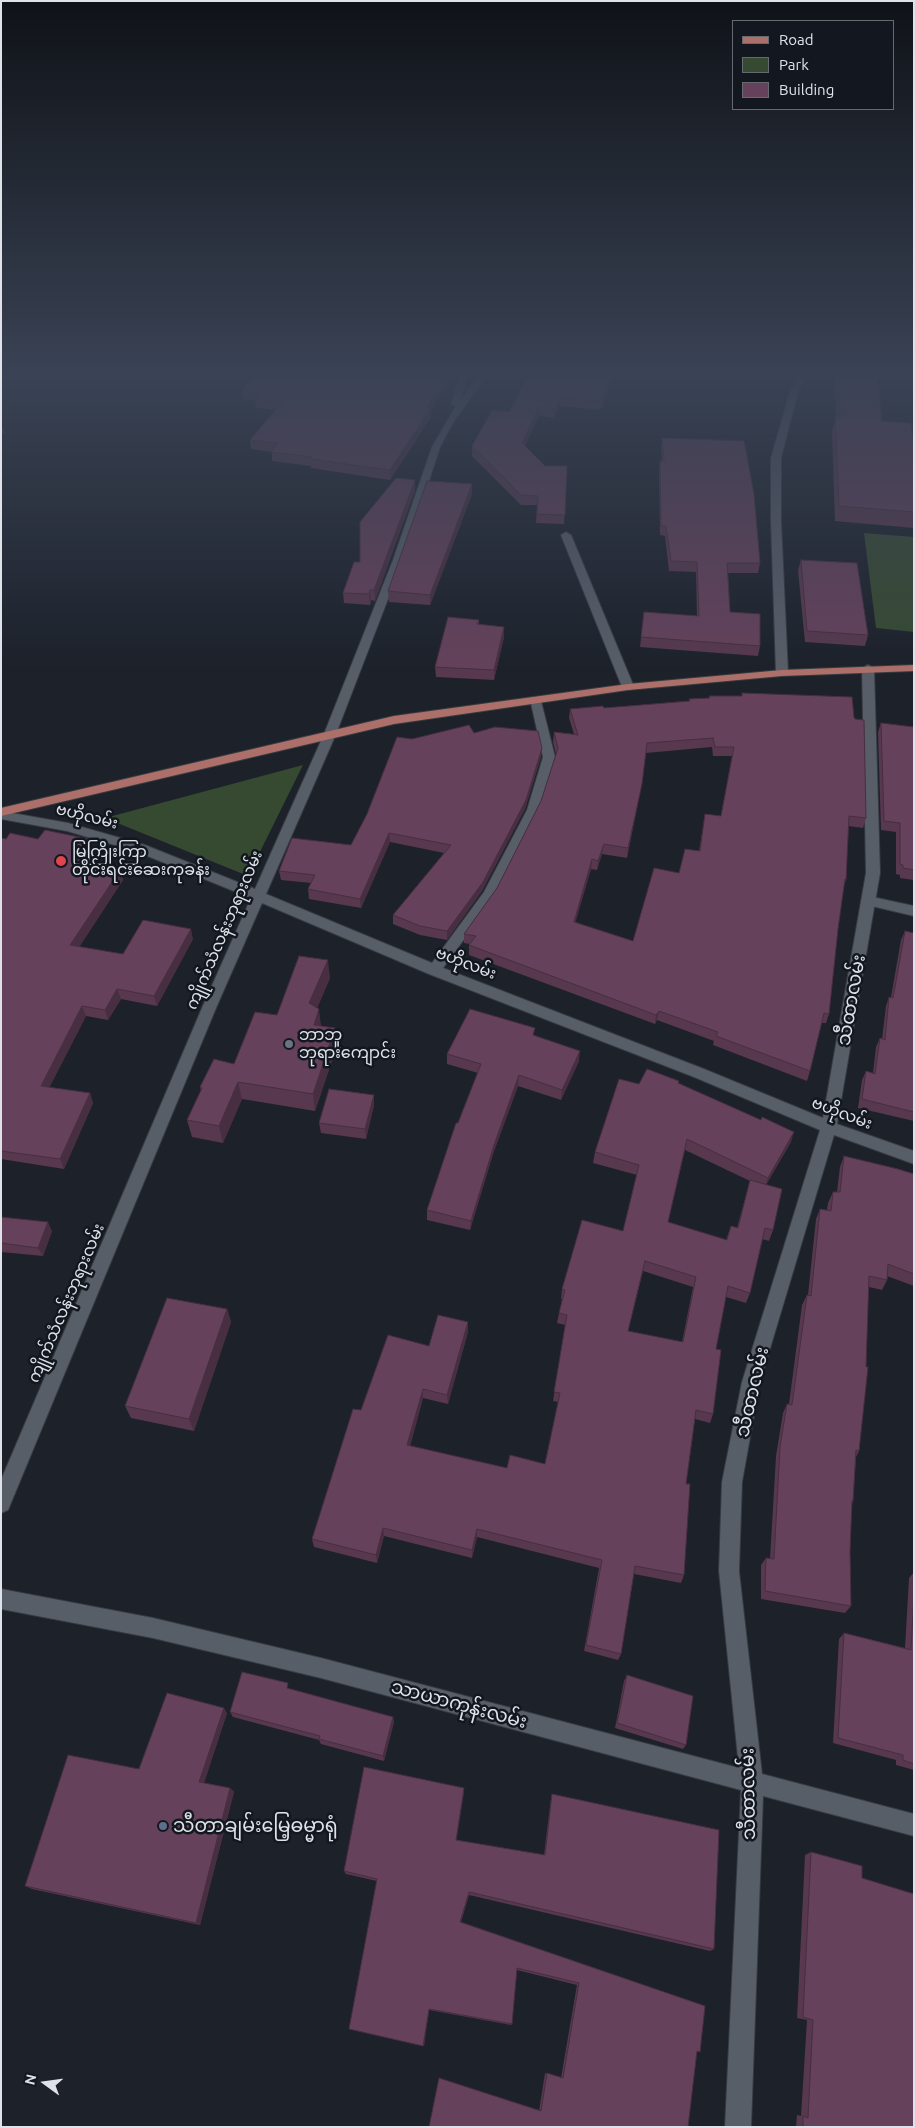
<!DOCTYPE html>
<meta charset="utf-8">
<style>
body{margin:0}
#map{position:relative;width:915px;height:2128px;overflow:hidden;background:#1c212a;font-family:Ubuntu,sans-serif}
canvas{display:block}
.frame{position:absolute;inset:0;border:2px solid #dfe3e9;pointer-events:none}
.legend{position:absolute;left:732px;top:20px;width:162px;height:90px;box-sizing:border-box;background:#131820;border:1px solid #656970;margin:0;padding:6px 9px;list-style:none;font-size:15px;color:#dfe3e9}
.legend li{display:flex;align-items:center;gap:10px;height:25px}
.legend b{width:25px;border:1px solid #656970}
.north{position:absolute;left:20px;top:2058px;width:50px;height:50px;-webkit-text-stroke:4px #131820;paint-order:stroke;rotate:284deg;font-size:14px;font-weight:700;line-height:20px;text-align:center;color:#dfe3e9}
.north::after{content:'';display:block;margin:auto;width:18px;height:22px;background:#dfe3e9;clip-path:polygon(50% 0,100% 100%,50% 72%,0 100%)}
</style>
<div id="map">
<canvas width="915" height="2128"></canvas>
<div class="frame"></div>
<ul class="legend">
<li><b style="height:6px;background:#ac6f69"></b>Road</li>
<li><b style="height:14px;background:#364a31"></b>Park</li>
<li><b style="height:14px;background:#65415b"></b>Building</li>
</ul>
<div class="north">N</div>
</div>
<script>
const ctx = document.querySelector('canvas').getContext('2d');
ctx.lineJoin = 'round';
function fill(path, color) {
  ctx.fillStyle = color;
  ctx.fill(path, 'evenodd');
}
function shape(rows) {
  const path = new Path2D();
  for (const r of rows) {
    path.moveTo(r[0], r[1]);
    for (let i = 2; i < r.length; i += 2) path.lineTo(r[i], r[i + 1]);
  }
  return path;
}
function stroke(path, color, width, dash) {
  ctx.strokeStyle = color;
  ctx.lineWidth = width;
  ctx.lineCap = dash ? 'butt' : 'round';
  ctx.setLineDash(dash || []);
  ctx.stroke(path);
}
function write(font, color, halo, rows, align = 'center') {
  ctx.font = font + ' Ubuntu,"Noto Sans Myanmar",sans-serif';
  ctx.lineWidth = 5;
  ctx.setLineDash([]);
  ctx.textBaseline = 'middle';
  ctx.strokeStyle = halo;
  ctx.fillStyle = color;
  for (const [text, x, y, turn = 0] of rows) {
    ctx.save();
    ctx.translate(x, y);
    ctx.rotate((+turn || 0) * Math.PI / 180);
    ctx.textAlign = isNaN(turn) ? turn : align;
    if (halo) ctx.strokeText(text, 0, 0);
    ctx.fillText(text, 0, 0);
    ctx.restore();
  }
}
fill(shape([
 [864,533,914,537,914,632,876,628],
 [303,765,248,876,105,818]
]), '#364a31');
const service = shape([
 [799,375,807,375,798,392,781,458,781,521,788,673,782,676,776,673,771,521,771,458,790,392,799,375],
 [566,532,571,535,634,687,632,689,628,690,622,687,561,535,566,532],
 [868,896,914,906,914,916,863,904,861,901,863,898,868,896]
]);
const minor = shape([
 [460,375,468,375,460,401,479,375,487,375,454,421,440,447,403,560,336,734,266,894,432,963,484,892,527,810,543,757,530,699,532,697,540,697,555,757,539,810,495,897,443,968,704,1069,823,1118,866,873,862,668,868,665,874,668,880,873,837,1124,914,1151,914,1164,834,1135,760,1382,742,1482,739,1571,762,1774,914,1814,914,1836,763,1796,751,2127,725,2127,741,1790,321,1678,153,1638,1,1609,1,1589,153,1618,321,1658,739,1768,719,1571,722,1482,742,1382,820,1130,694,1077,429,974,262,903,216,1008,8,1510,1,1513,1,1480,202,1008,251,898,135,851,67,831,1,819,1,811,68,823,145,845,255,889,324,734,393,560,432,447,456,406,451,404,460,375]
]);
const primary = shape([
 [914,665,914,671,782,676,628,690,394,724,1,816,1,808,394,716,628,684,782,670,914,665]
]);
stroke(service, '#363b41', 2);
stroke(minor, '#363b41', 2);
stroke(primary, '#363b41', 2);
fill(service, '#585e68');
fill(minor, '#585e68');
fill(primary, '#ac6f69');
fill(shape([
 [254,375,452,375,431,411,431,417,390,480,311,468,311,466,272,461,272,452,251,449,250,440,275,410,256,408,255,401,243,399,242,390],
 [529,375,612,375,601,410,560,406,554,418,539,416,525,446,545,466,567,466,564,524,536,523,537,505,521,505,472,456,472,446,509,412],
 [832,375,877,375,882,421,914,443,914,528,835,521,832,432,836,417,834,375],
 [662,438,760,563,758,573,728,573,730,612,760,646,758,656,640,647,644,612,697,616,696,572,669,571,665,536,660,535,659,470,660,461,662,461,661,448],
 [415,480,415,490,375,601,371,600,370,605,344,603,343,593,360,562],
 [472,484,472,494,430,605,389,602,388,591],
 [801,560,868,635,865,646,805,642,798,570],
 [479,620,479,625,504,627,504,637,494,680,436,677,435,667],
 [742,693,854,717,866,818,863,828,848,826,846,880,843,888,838,929,829,1014,826,1023,821,1023,810,1071,807,1081,713,1045,714,1041,657,1020,655,1024,469,955,469,945,470,944,464,943,464,934,497,888,541,801,556,754,553,742,554,732,574,734,569,718,570,709,604,708,689,701,689,699,709,698,709,696,742,696],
 [712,747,713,756,732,756,721,816,705,814,699,851,679,873,633,941,575,922,591,869,597,870,602,854,627,858,640,793,646,753],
 [881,723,914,727,914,880,900,878,900,875,896,874,896,832,881,830,878,732],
 [474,733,542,748,541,757,525,809,482,891,447,940,420,935,393,924,393,915,444,853,390,842,361,908,309,899,308,889,311,883,281,880,279,871,351,845,412,739],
 [1,838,92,849,82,863,120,870,123,880,79,947,123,954,193,939,157,1006,121,999,108,1020,86,1016,49,1088,90,1093,93,1103,64,1169,1,1159],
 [905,931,914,933,914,1121,858,1108,862,1080,866,1071,873,1073,876,1047,880,1038,882,1039,886,1006,889,997,891,997,901,940],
 [330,978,317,1008,321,1026,337,1046,315,1111,242,1099,223,1143,192,1137,187,1120,201,1091,200,1087,234,1064,277,1015],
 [534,1036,579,1061,561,1100,518,1086,493,1154,470,1230,427,1220,427,1210,458,1123,478,1073,447,1064,447,1054],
 [678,1083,791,1142,766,1185,773,1230,769,1241,762,1239,750,1293,746,1303,726,1297,716,1349,713,1414,710,1423,695,1419,686,1484,684,1575,681,1583,634,1574,621,1654,618,1660,584,1651,599,1568,477,1537,472,1558,384,1536,377,1563,314,1547,312,1539,361,1410,429,1346,468,1332,448,1404,423,1398,410,1446,507,1468,545,1464,558,1402,553,1401,565,1325,557,1323,559,1313,562,1299,561,1299,562,1289,623,1231,637,1175,593,1163,595,1152,639,1084],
 [685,1150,750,1181,737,1228,731,1226,726,1240,668,1222],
 [643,1271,693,1287,682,1342,628,1331],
 [374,1105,366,1139,321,1133,319,1123],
 [844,1156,914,1174,914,1286,887,1276,887,1280,882,1290,869,1287,859,1451,856,1457,853,1501,852,1504,850,1551,851,1606,845,1613,761,1599,761,1565,766,1558,770,1559,776,1456,783,1413,787,1404,789,1404,802,1305,807,1295,808,1295,816,1219,820,1209,827,1210,828,1203,833,1192,837,1192,840,1167],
 [1,1217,52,1231,43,1256,1,1252],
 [227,1309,231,1322,194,1431,131,1418,125,1406],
 [914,1572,914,1770,896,1765,896,1760,833,1743,839,1639,844,1633,905,1648,909,1578],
 [627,1675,686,1745,683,1749,615,1728,624,1681],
 [290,1689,393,1717,394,1722,384,1761,321,1744,319,1740,233,1717,230,1712],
 [227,1713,204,1783,230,1788,234,1792,200,1925,32,1889,25,1886,139,1769],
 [464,1792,456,1840,544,1855,551,1798,552,1794,714,1949,710,1951,469,1895,461,1922,705,2006,700,2052,696,2052,688,2127,429,2127,539,2111,545,2073,561,2078,577,1985,517,1970,512,2024,511,2025,429,2010,424,2046,349,2029,377,1881,346,1874,344,1871],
 [811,1852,862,1878,914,2127,796,2127,797,2115,801,2116,807,2020,797,2018,805,1855]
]), '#57384e');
fill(shape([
 [447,375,452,375,431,411,431,417,390,480,390,470],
 [610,375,612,375,601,410,602,401],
 [560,398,560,406,554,418,555,409],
 [539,407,539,416,521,453,522,443],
 [1,428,3,428,5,433,1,433],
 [415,480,415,490,375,601,374,590],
 [472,484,472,494,430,605,430,595],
 [370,590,371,600,370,605,369,594],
 [504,627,504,637,494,680,494,670],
 [542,748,541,757,525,809,482,891,447,940,447,931],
 [642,784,640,793,627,858,628,848],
 [389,833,390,842,361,908,360,899],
 [89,839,92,849,76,871,73,861],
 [604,844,602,854,597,870,598,861],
 [592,859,591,869,573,931,574,922],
 [120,870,123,880,74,955,70,945],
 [191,929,193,939,157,1006,154,996],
 [328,960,330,978,312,1020,309,1003],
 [117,989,121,999,108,1020,105,1010],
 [82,1006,86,1016,45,1096,41,1086],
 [319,1009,321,1026,314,1025],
 [659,1011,657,1020,655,1024,656,1015],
 [335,1028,337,1046,315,1111,313,1094],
 [580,1051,579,1061,561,1100,562,1090],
 [519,1075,518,1086,493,1154,470,1230,471,1221,494,1145],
 [238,1082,242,1099,223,1143,219,1126],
 [90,1093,93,1103,64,1169,60,1159],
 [374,1095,374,1105,366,1139,365,1129],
 [794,1132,791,1142,764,1188,768,1178],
 [48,1222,52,1231,43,1256,38,1248],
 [227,1309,231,1322,194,1431,189,1419],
 [468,1322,468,1332,448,1404,447,1395],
 [423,1389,423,1398,408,1454,407,1445],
 [383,1528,384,1536,377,1563,376,1555],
 [477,1529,477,1537,472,1558,472,1550],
 [224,1708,227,1713,203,1786,199,1782],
 [393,1717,394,1722,384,1761,383,1756],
 [230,1788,234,1792,200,1925,196,1923],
 [464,1788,464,1792,456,1844,456,1840],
 [429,2009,429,2010,424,2046,423,2046]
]), '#472e40');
const building = shape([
 [254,375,447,375,427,408,431,408,390,470,310,459,312,457,271,452,278,443,250,440,282,402,255,399,261,392,242,390,254,375],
 [529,375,610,375,602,401,560,398,555,409,539,407,522,443,545,466,567,466,565,515,537,514,538,496,521,495,472,446,492,410,509,412,529,375],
 [838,375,877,375,882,421,911,423,914,443,914,512,839,506,835,417,840,417,838,375],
 [662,438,744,441,754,494,760,563,727,563,730,612,760,614,760,646,641,637,644,612,699,616,697,562,671,561,666,526,661,526,660,461,664,461,662,438],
 [396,478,415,480,374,590,370,590,369,594,343,593,354,562,360,562,360,522,396,478],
 [427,481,472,484,430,595,388,591,427,481],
 [801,560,857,563,868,635,807,631,801,560],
 [448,617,479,620,477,624,504,627,494,670,435,667,448,617],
 [742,693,852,697,854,717,855,719,864,720,866,818,849,816,846,880,845,879,838,929,829,1014,824,1013,810,1071,716,1036,718,1032,659,1011,656,1015,469,945,476,936,464,934,497,888,541,801,558,748,554,732,578,735,570,709,603,706,604,708,690,701,689,699,710,698,709,696,742,696,742,693],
 [713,738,715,747,734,747,721,816,705,814,700,851,685,849,679,873,654,868,633,941,574,922,592,859,598,861,604,844,628,848,642,784,647,743,713,738],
 [881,723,914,727,914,870,903,868,903,865,900,864,900,823,884,821,881,723],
 [469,725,474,733,495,727,538,731,542,748,526,800,483,882,447,931,420,926,393,915,451,845,389,833,360,899,308,889,315,875,279,871,292,838,351,845,367,814,397,737,412,739,469,725],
 [45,830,89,839,73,861,120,870,70,945,123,954,143,920,191,929,154,996,117,989,105,1010,82,1006,41,1086,90,1093,60,1159,1,1151,1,838,6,839,10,833,38,839,45,830],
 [905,931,914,933,914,1112,862,1099,866,1071,875,1074,880,1038,885,1040,889,997,893,998,905,931],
 [299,956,328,960,309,1003,319,1009,314,1025,335,1028,313,1094,238,1082,219,1126,187,1120,202,1088,200,1087,214,1059,234,1064,255,1012,277,1015,299,956],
 [470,1009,535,1028,533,1035,580,1051,562,1090,519,1075,494,1145,471,1221,427,1210,456,1123,458,1123,481,1064,447,1054,470,1009],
 [647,1069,679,1081,678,1083,761,1120,762,1117,794,1132,768,1178,687,1139,668,1222,727,1240,731,1226,738,1228,750,1180,782,1189,773,1230,765,1228,750,1293,728,1286,716,1349,721,1350,713,1414,696,1410,686,1484,690,1484,684,1575,635,1566,621,1654,586,1645,602,1560,477,1529,472,1550,383,1528,376,1555,312,1539,353,1409,361,1410,388,1335,429,1346,438,1315,468,1322,447,1395,423,1389,407,1445,507,1468,510,1455,545,1464,560,1393,554,1392,567,1315,559,1313,565,1290,562,1289,582,1220,623,1231,639,1165,595,1152,619,1079,639,1084,647,1069],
 [645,1261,696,1277,683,1342,628,1331,645,1261],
 [329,1089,374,1095,365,1129,319,1123,329,1089],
 [844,1156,898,1169,914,1174,914,1274,888,1264,887,1280,869,1276,866,1367,868,1367,859,1451,856,1450,853,1501,852,1501,850,1551,851,1606,765,1591,766,1558,774,1559,780,1447,787,1404,792,1405,807,1295,811,1296,820,1209,831,1211,833,1192,840,1192,844,1156],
 [1,1217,48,1222,38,1248,1,1243,1,1217],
 [167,1298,227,1309,189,1419,125,1406,167,1298],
 [914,1594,914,1764,903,1760,903,1755,838,1738,844,1633,911,1650,914,1594],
 [242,1672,288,1683,287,1688,393,1717,383,1756,319,1739,320,1736,230,1712,242,1672],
 [627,1675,693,1696,686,1745,617,1723,627,1675],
 [167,1693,224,1708,199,1782,230,1788,196,1923,25,1886,68,1755,139,1769,167,1693],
 [364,1767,464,1788,456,1840,545,1855,552,1794,719,1830,714,1949,469,1892,460,1922,705,2006,700,2052,697,2051,688,2127,429,2127,439,2078,541,2111,547,2073,563,2078,579,1983,517,1968,512,2024,429,2009,423,2046,349,2029,377,1879,344,1871,364,1767],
 [811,1852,862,1866,862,1878,914,1894,914,2127,803,2127,803,2116,808,2118,813,2020,803,2017,811,1852]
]);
fill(building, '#65415b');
stroke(building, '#472e40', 1);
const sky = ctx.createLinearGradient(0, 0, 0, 672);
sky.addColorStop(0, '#0f1217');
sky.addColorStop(0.56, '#3a4355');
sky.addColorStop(1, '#3a435500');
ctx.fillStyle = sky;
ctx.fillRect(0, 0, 915, 672);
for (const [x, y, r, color] of [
 [61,861,6,"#e0444e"],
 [289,1044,5,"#6b7280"],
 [163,1826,5,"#5c6f8a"]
]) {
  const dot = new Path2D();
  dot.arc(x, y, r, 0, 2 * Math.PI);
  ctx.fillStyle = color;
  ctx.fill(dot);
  stroke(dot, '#131820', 2);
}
write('16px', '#dfe3e9', '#131820', [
 ["ဗဟိုလမ်း",87,816,14],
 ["ကျိုက်သံလန်းဘုရားလမ်း",224,930,-67],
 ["ဗဟိုလမ်း",466,963,21],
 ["ဗဟိုလမ်း",842,1113,21],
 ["ကျိုက်သံလန်းဘုရားလမ်း",66,1303,-67]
]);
write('16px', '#dfe3e9', '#131820', [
 ["မြကြိုးကြာ",72,852],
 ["တိုင်းရင်းဆေးကုခန်း",72,870],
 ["ဘာဘူ",299,1035],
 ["ဘုရားကျောင်း",299,1053]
], 'left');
write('19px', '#dfe3e9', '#131820', [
 ["သီထာလမ်း",851,1000,-80],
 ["သီထာလမ်း",752,1392,-77],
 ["သာယာကုန်းလမ်း",459,1704,15],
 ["သီထာလမ်း",748,1794,-91]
]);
write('19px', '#dfe3e9', '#131820', [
 ["သီတာချမ်းမြေ့ဓမ္မာရုံ",173,1826]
], 'left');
</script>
